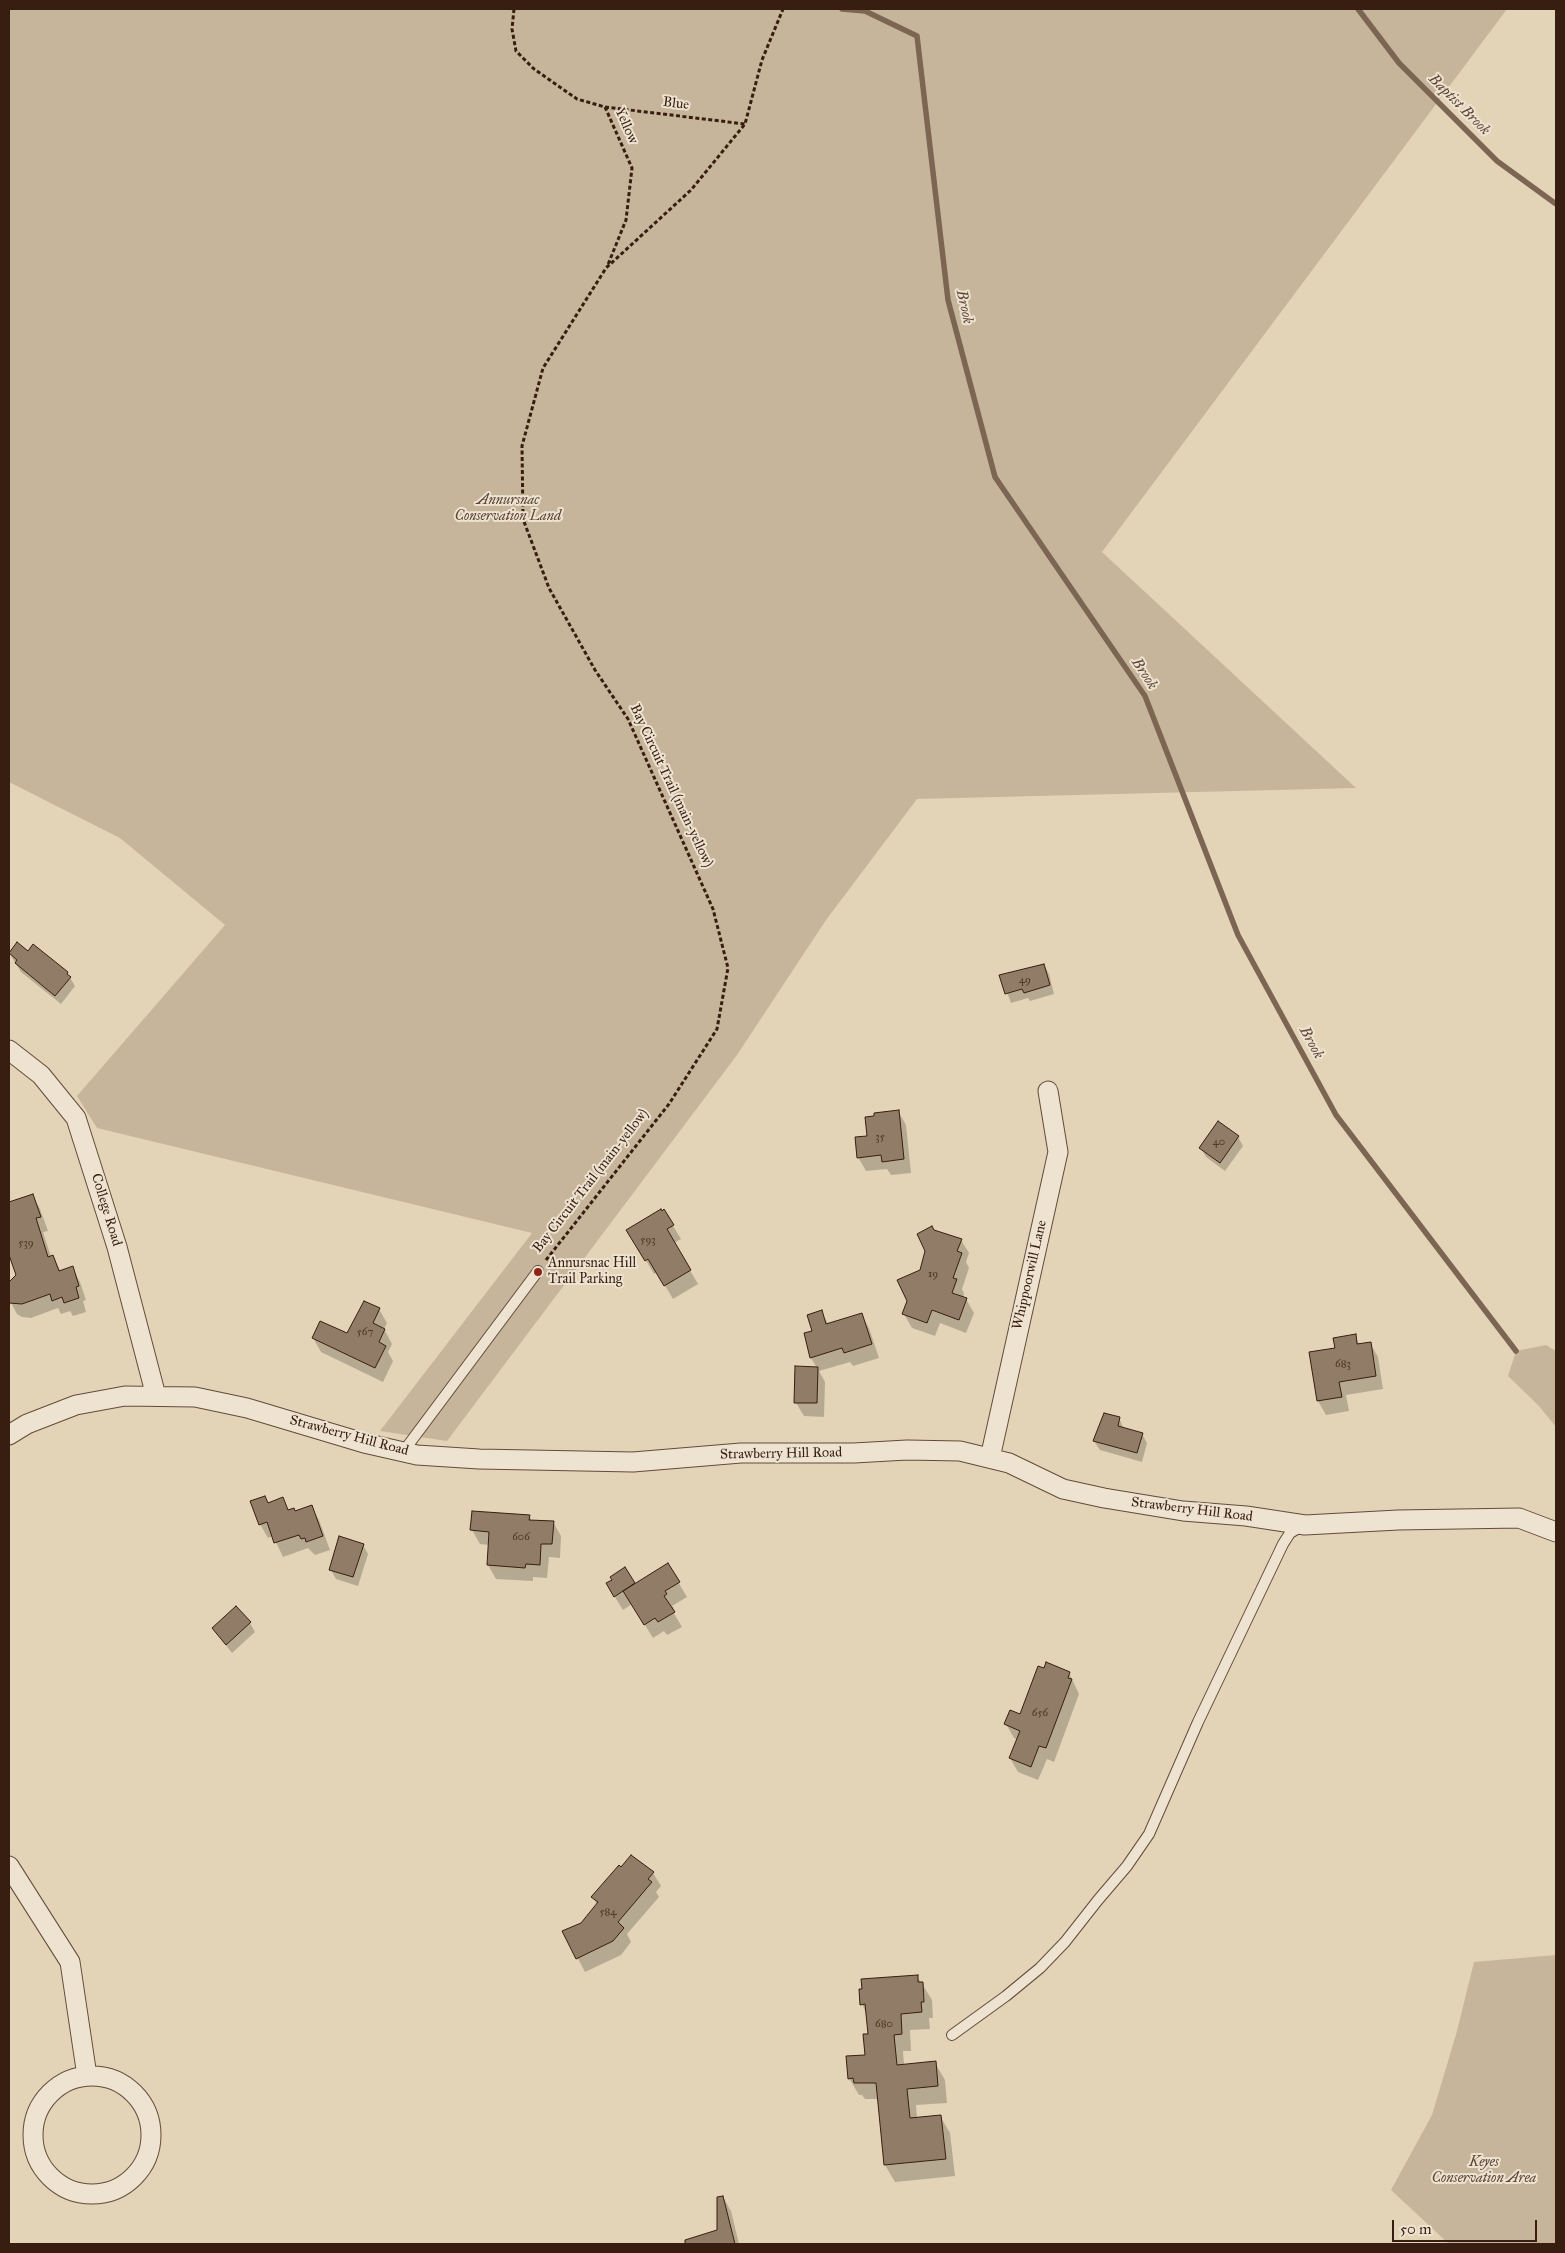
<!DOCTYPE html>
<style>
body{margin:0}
#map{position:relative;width:1565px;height:2253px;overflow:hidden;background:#e3d4b7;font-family:"IM FELL Great Primer",serif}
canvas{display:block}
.frame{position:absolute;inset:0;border:10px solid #381d11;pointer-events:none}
.scale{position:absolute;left:1392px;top:2220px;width:145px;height:22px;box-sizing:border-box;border:2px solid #381d11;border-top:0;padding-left:6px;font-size:15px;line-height:18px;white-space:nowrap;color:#381d11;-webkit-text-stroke:4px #ede3d0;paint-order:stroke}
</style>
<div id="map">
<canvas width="1565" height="2253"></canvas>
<div class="frame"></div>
<div class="scale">50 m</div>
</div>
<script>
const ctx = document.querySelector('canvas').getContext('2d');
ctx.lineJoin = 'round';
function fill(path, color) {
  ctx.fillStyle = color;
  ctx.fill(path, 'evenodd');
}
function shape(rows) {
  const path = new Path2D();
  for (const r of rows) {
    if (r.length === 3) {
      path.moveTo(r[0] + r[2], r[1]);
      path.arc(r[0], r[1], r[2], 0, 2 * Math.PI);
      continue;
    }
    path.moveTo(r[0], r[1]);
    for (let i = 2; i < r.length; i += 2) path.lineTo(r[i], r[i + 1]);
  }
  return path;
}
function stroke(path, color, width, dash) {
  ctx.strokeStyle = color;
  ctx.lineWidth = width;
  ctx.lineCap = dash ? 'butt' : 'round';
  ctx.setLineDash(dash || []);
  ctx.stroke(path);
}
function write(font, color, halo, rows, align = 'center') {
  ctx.font = font + ' "IM FELL Great Primer",serif';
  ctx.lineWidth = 4;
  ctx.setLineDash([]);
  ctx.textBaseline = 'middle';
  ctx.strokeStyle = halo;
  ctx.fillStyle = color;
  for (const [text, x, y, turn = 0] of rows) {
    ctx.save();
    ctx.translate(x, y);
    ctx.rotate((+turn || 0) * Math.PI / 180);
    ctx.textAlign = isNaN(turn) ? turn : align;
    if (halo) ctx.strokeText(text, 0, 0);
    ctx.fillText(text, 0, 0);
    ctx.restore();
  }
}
fill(shape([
 [9,9,1507,9,1102,552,1356,788,917,799,826,920,737,1055,447,1441,380,1431,532,1233,97,1128,77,1096,225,925,120,838,9,782],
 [1546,1345,1556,1351,1556,1427,1539,1406,1508,1376,1516,1351],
 [1556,1955,1556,2244,1449,2244,1391,2190,1432,2115,1457,2031,1474,1962]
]), '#c6b59b');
fill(shape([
 [18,944,28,953,67,973,75,986,61,1004,21,972,10,954],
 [1044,965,1049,974,1054,994,1030,1001,1028,998,1011,1003,1001,976],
 [898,1111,906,1125,911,1173,891,1175,887,1169,866,1171,858,1157,868,1137],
 [1238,1137,1243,1146,1225,1171,1206,1157,1201,1148],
 [32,1195,40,1209,48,1231,43,1232,51,1257,53,1256,61,1272,72,1268,80,1282,86,1300,83,1301,86,1312,73,1316,70,1311,61,1314,58,1308,31,1318,22,1317,17,1314,9,1299,9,1284,17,1275,9,1251,9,1203],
 [664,1211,681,1239,674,1243,698,1284,673,1299,657,1272,654,1274,628,1230],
 [934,1231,961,1240,969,1253,966,1262,969,1268,962,1289,964,1294,963,1298,966,1299,974,1313,966,1333,940,1323,935,1336,912,1328,904,1314],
 [379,1309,387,1323,384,1329,392,1344,388,1352,393,1361,383,1382,321,1352,313,1338,347,1335],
 [821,1312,829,1325,861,1314,869,1328,879,1358,853,1366,850,1362,819,1371,825,1382,824,1417,804,1416,796,1403,817,1368,811,1358,814,1332],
 [1355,1336,1360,1345,1370,1343,1378,1357,1383,1389,1346,1395,1349,1411,1326,1415,1318,1401,1310,1354,1337,1350],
 [1119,1418,1124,1429,1142,1434,1147,1443,1142,1462,1100,1450,1094,1441],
 [265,1497,269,1504,282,1499,289,1511,295,1512,311,1507,319,1520,330,1550,315,1555,308,1548,283,1557,273,1536,268,1538,260,1524],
 [473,1512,529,1516,532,1521,553,1522,561,1536,560,1558,549,1557,547,1578,533,1577,533,1581,496,1579,488,1565,489,1545,480,1544,472,1530],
 [363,1545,368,1554,358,1586,336,1579,331,1570],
 [668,1565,687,1597,672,1606,674,1608,672,1610,682,1627,667,1635,664,1631,653,1638,632,1604,623,1610,607,1584,625,1569,635,1585],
 [250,1623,255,1632,232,1653,213,1629],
 [1069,1673,1079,1694,1054,1762,1047,1759,1038,1780,1018,1772,1010,1758,1018,1740,1014,1738,1006,1724,1021,1716],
 [621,1869,653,1873,661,1886,656,1892,659,1897,627,1934,631,1942,621,1955,585,1972,564,1932,581,1924,597,1905,593,1897],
 [917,1976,932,2000,933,2018,929,2018,930,2029,910,2030,911,2051,903,2051,904,2065,935,2063,945,2080,947,2103,916,2105,917,2118,940,2116,950,2133,955,2176,895,2182,885,2165,879,2099,865,2099,862,2095,859,2095,849,2078,866,2056,869,2035,867,2015,862,2004],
 [723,2197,731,2211,739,2244,708,2244,715,2232,719,2231]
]), '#0003');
stroke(shape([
 [842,9,865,11,917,36,948,300,995,477,1145,696,1238,935,1336,1115,1516,1351],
 [1358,9,1399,63,1497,161,1556,204]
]), '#7c6653', 5.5);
const building = shape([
 [17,942,28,951,33,944,68,972,67,974,71,977,55,996,15,963,17,960,9,953,17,942],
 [1044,964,1050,985,1024,993,1022,989,1005,994,999,975,1044,964],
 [899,1110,904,1159,882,1162,881,1155,857,1158,855,1137,867,1136,865,1117,874,1116,874,1113,899,1110],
 [1218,1121,1239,1136,1220,1163,1199,1148,1218,1121],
 [33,1194,41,1217,36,1218,48,1257,53,1255,59,1271,73,1266,79,1286,76,1287,79,1298,64,1303,62,1297,52,1301,50,1294,22,1304,9,1303,9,1282,16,1275,9,1255,9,1202,33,1194],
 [661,1209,662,1211,664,1209,674,1225,667,1229,691,1270,664,1286,648,1259,645,1261,626,1230,661,1209],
 [932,1226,934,1230,962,1239,957,1251,962,1253,953,1278,957,1279,952,1293,967,1298,959,1320,932,1310,927,1323,902,1314,907,1301,897,1280,920,1270,925,1251,917,1234,932,1226],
 [364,1301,380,1308,373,1323,385,1329,379,1342,386,1346,375,1368,312,1338,320,1321,347,1333,364,1301],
 [822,1310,826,1324,862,1313,872,1344,844,1353,842,1348,810,1358,804,1333,812,1331,807,1315,822,1310],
 [1356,1334,1357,1344,1371,1342,1376,1376,1339,1382,1342,1397,1317,1401,1309,1352,1335,1348,1333,1338,1356,1334],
 [795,1366,818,1367,817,1403,794,1403,795,1366],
 [1104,1413,1120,1417,1118,1426,1143,1433,1137,1453,1093,1441,1104,1413],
 [265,1496,268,1503,283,1497,288,1510,294,1508,295,1511,312,1505,323,1536,306,1542,305,1538,301,1539,299,1535,274,1543,267,1522,259,1525,250,1501,265,1496],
 [472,1511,530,1515,529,1520,554,1521,552,1544,541,1544,540,1565,526,1564,525,1568,487,1565,489,1532,470,1530,472,1511],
 [339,1536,364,1544,353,1577,329,1570,339,1536],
 [668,1563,680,1582,665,1591,667,1594,664,1596,675,1612,658,1622,655,1618,644,1625,623,1591,668,1563],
 [625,1567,635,1583,614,1597,606,1583,612,1580,610,1577,625,1567],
 [236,1606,251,1622,226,1645,212,1628,236,1606],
 [1046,1662,1070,1672,1068,1678,1072,1679,1046,1748,1039,1746,1031,1767,1009,1758,1020,1731,1004,1724,1010,1710,1020,1714,1038,1666,1044,1668,1046,1662],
 [631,1855,654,1872,648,1879,652,1882,618,1922,624,1928,613,1941,576,1959,562,1931,581,1923,598,1902,591,1897,619,1865,621,1867,631,1855],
 [918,1975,918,1982,923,1982,924,2002,921,2002,922,2012,901,2014,902,2034,894,2035,897,2065,936,2061,938,2086,907,2089,910,2118,941,2115,946,2159,884,2165,876,2083,854,2083,853,2078,848,2079,846,2056,865,2055,863,2034,868,2034,865,2004,860,2005,859,1989,862,1989,861,1979,918,1975],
 [723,2196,735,2244,685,2244,685,2240,717,2230,717,2197,723,2196]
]);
fill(building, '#917c67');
stroke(building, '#381d11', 1);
const lane = shape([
 [403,1452,538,1271],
 [952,2035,1006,1996,1040,1968,1065,1942,1098,1900,1127,1866,1149,1834,1198,1722,1283,1544,1290,1533,1302,1526]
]);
const street = shape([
 [9,1050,41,1075,76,1118,117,1247,156,1396],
 [9,1435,27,1424,76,1405,125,1396,195,1397,247,1408,364,1443,417,1455,479,1459,633,1462,741,1453,854,1453,907,1450,960,1451,1009,1463,1063,1489,1104,1498,1183,1511,1246,1516,1305,1525,1398,1520,1519,1518,1556,1532],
 [990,1458,1058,1152,1048,1091],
 [9,1866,70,1962,87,2076],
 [92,2135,59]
]);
stroke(lane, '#634b3a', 12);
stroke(street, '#634b3a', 21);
stroke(shape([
 [514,9,512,29,516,51,534,69,577,99,605,107,632,168,626,220,607,267],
 [605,107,745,124],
 [546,1260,669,1104,717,1029,728,968,713,909,628,719,595,670,549,588,523,519,522,446,543,368,606,268,691,190,745,124,762,60,783,9]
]), '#381d11', 3, [4, 2.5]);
stroke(lane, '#ede3d0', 10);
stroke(street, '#ede3d0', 19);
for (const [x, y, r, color] of [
 [538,1272,5,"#8f2418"]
]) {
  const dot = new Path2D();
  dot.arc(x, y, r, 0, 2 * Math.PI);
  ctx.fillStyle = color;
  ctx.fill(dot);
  stroke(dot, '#ede3d0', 2);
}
write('11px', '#4e3526', null, [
 ["49",1025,980],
 ["35",880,1137],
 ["40",1219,1142],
 ["593",648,1240],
 ["539",26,1243],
 ["19",933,1274],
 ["567",365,1332],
 ["683",1343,1364],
 ["606",521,1537],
 ["656",1040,1713],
 ["584",608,1912],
 ["680",884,2024]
]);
write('14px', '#381d11', '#ede3d0', [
 ["Blue",676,104,7],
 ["Yellow",626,126,66],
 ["Bay Circuit Trail (main-yellow)",671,786,65],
 ["Bay Circuit Trail (main-yellow)",591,1181,-52],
 ["College Road",106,1210,73],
 ["Whippoorwill Lane",1030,1275,-77],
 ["Strawberry Hill Road",349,1436,15],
 ["Strawberry Hill Road",781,1454,-1],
 ["Strawberry Hill Road",1192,1510,7]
]);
write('italic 14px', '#5c4334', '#ede3d0', [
 ["Annursnac",508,501],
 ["Conservation Land",508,517],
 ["Keyes",1484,2163],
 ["Conservation Area",1484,2179]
]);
write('14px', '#381d11', '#ede3d0', [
 ["Annursnac Hill",548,1264],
 ["Trail Parking",548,1280]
], 'left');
write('italic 15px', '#604738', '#ede3d0', [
 ["Baptist Brook",1459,105,45],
 ["Brook",964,307,78],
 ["Brook",1144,674,57],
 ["Brook",1311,1043,61]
]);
</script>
